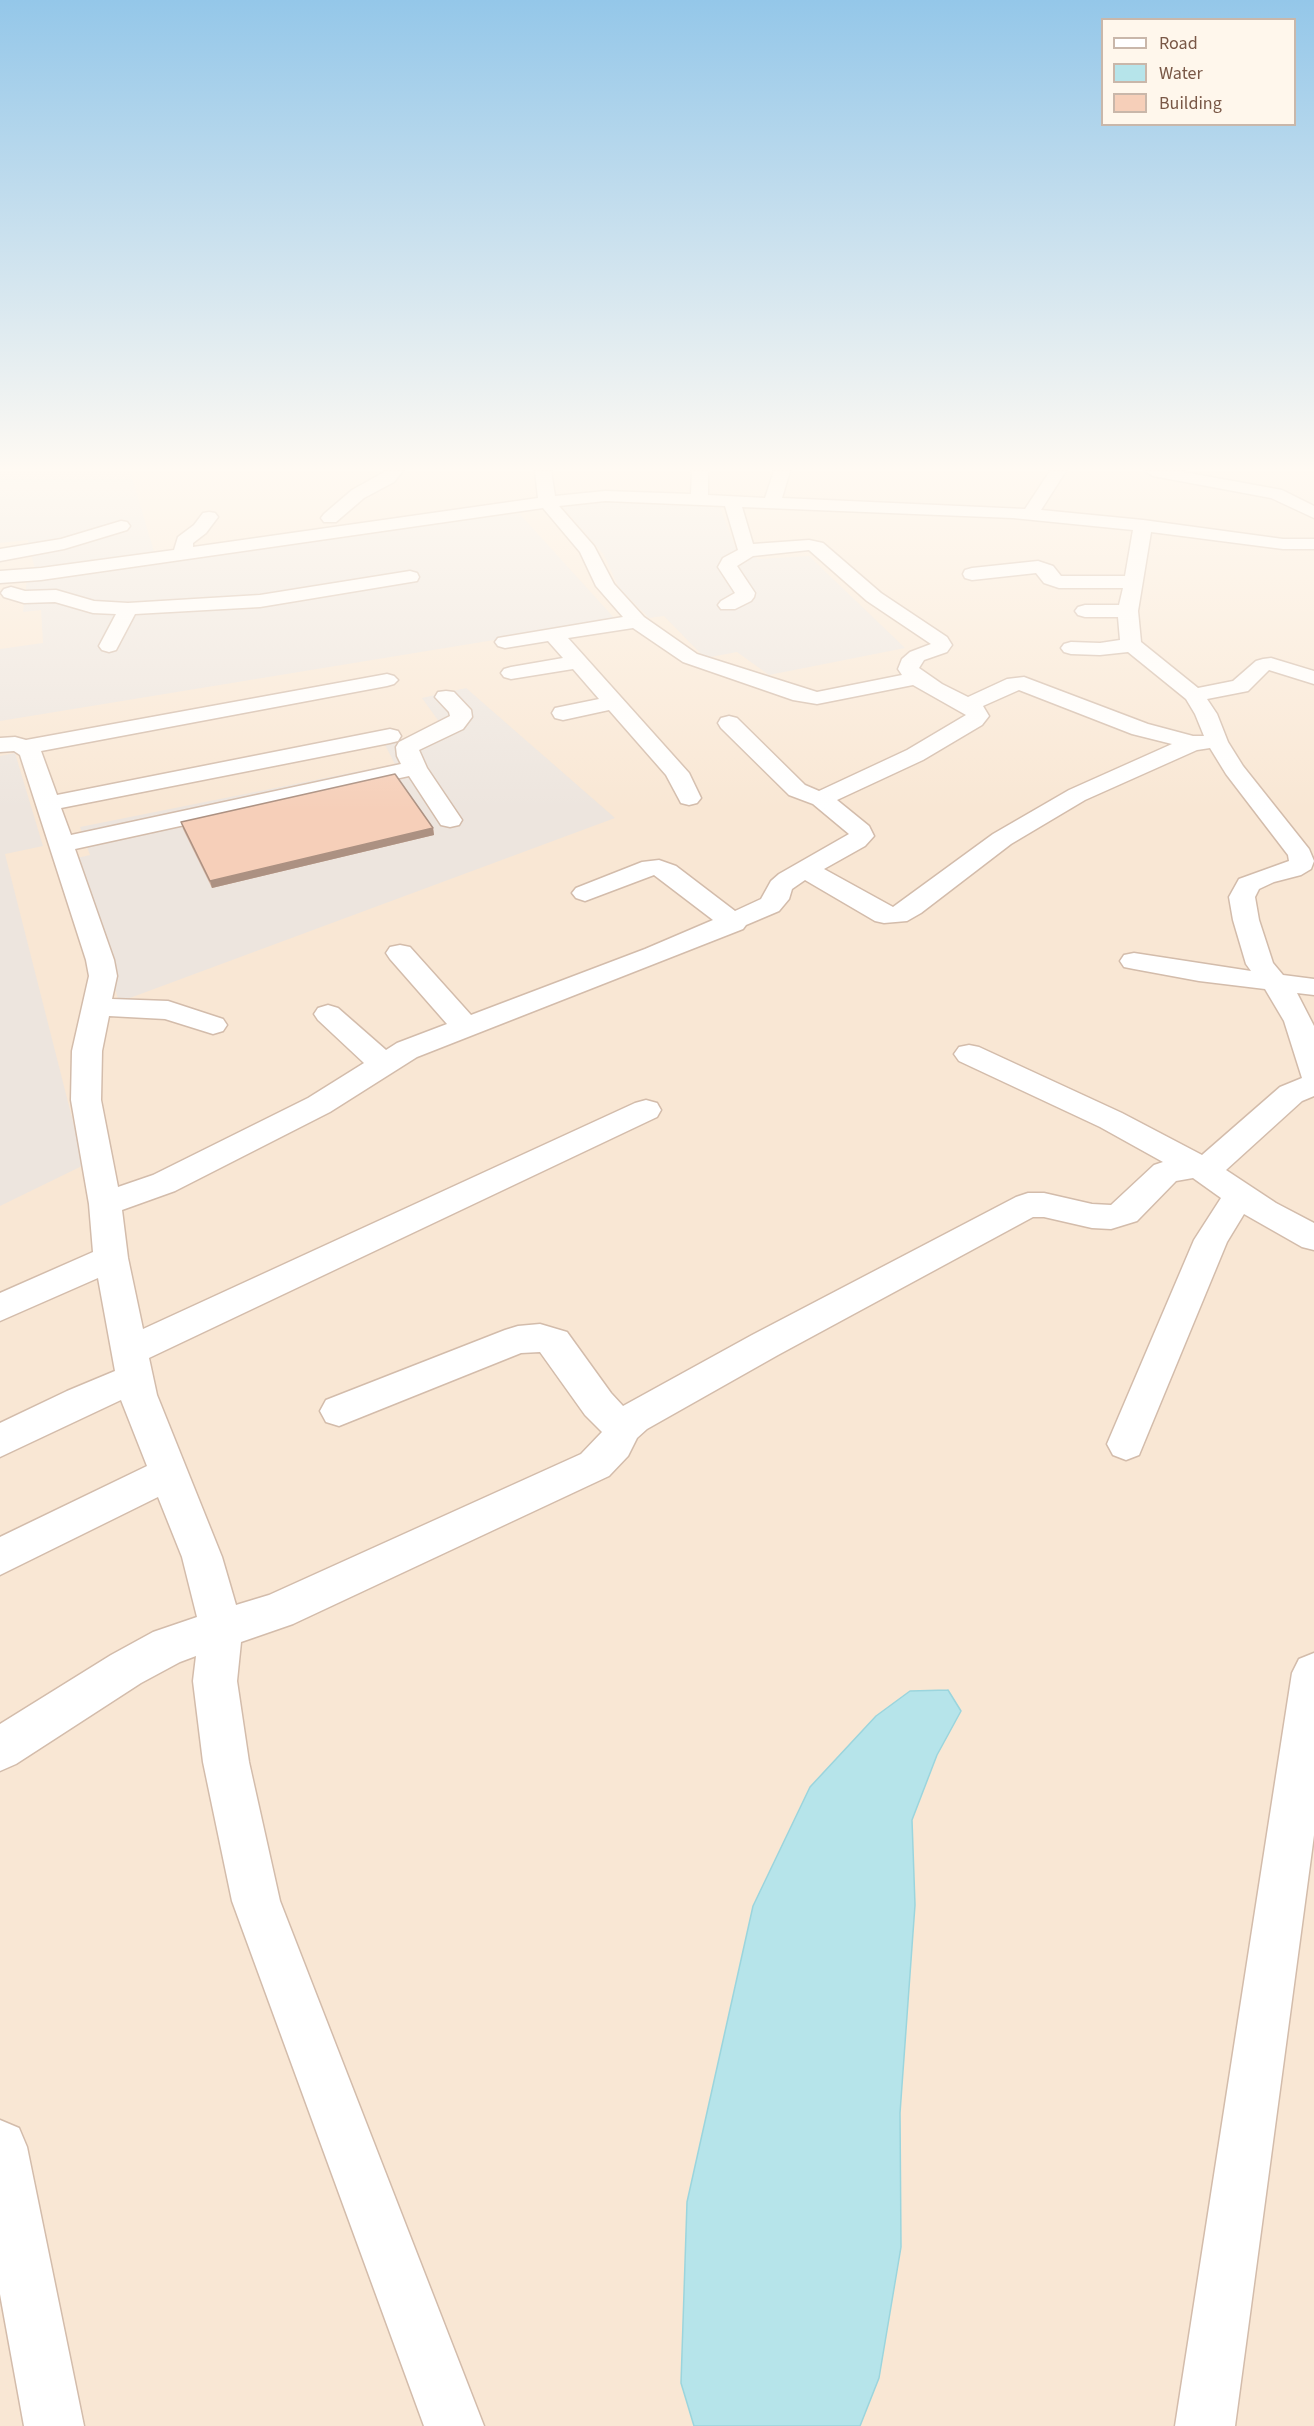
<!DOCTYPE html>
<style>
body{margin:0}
#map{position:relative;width:1314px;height:2426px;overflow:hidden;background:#fef3e4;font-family:"Source Sans 3",sans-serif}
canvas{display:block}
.legend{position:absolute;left:1101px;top:18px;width:195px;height:108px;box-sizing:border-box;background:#fff7ec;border:2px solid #c9b7aa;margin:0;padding:8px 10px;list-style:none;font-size:18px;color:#795746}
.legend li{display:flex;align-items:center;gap:12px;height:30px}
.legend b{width:30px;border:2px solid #c9b7aa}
</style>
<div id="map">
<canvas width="1314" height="2426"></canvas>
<ul class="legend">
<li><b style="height:8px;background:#fff"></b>Road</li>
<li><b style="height:16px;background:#b6e4ea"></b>Water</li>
<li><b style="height:16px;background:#f6cfb9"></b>Building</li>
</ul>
</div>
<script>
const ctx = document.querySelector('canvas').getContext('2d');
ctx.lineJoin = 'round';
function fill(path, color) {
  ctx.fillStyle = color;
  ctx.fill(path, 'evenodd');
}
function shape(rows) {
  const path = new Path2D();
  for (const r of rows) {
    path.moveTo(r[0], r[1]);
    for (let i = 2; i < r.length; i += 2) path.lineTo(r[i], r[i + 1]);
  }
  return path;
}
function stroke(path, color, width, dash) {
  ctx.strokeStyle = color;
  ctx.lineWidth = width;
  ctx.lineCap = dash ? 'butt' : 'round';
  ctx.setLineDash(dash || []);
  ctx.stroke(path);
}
fill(shape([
 [0,471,1314,471,1314,2426,0,2426]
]), '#f9e7d4');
fill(shape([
 [0,471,130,471,155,555,35,570,28,540,0,543],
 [603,500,719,505,736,549,759,559,809,556,905,648,769,675,737,652,705,658,664,616,649,618,619,588,604,555,561,505],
 [517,511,616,620,0,721,0,649,43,643,41,610,23,612,27,580],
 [466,688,615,818,119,1002,77,858,90,855,80,827,395,764,384,743,419,735,440,723,422,698],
 [15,753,43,846,5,854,84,1165,0,1206,0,756]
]), '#ede5de');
const water = shape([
 [948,1690,961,1711,937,1755,912,1820,915,1905,900,2113,901,2247,879,2378,860,2426,694,2426,681,2383,687,2202,753,1906,810,1787,876,1716,910,1691,948,1690]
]);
fill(water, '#b6e4ea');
stroke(water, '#9bd5dd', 1.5);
const minor = shape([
 [386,471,403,471,394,482,364,498,336,522,324,522,321,518,324,514,352,490,386,471],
 [535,471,551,471,555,496,605,491,691,494,692,471,708,471,708,495,765,498,774,471,790,471,782,498,1025,509,1050,471,1066,471,1041,510,1143,520,1283,539,1314,539,1314,549,1283,549,1151,532,1138,611,1141,642,1198,688,1233,681,1256,661,1263,659,1271,658,1314,671,1314,684,1269,670,1248,691,1207,699,1217,714,1228,742,1243,766,1309,849,1314,861,1311,869,1301,875,1274,882,1259,889,1255,897,1259,920,1273,963,1283,975,1314,979,1314,995,1297,993,1314,1026,1314,1096,1302,1101,1226,1170,1276,1203,1314,1223,1314,1250,1302,1247,1244,1214,1227,1242,1139,1455,1126,1460,1113,1455,1107,1444,1194,1240,1221,1198,1193,1178,1176,1181,1137,1221,1111,1229,1092,1228,1044,1217,1033,1217,778,1355,647,1429,637,1438,628,1456,609,1476,293,1624,241,1642,237,1681,249,1762,280,1901,484,2426,424,2426,232,1901,203,1762,193,1681,196,1656,180,1662,141,1683,16,1764,0,1771,0,1724,111,1655,153,1632,197,1617,182,1557,158,1497,0,1575,0,1537,147,1466,121,1400,0,1457,0,1423,67,1391,115,1371,98,1278,0,1321,0,1293,93,1252,89,1204,71,1100,72,1051,89,976,86,960,20,755,14,751,0,752,0,738,15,737,26,740,387,674,394,676,398,680,394,684,387,686,41,751,57,795,390,729,398,731,401,736,398,741,390,743,61,808,71,835,401,764,397,756,396,747,399,742,450,716,449,712,435,697,438,692,446,691,454,692,471,710,472,717,463,729,419,750,427,768,462,820,459,825,450,827,441,825,409,776,75,849,114,960,117,976,112,999,168,1001,223,1019,227,1025,223,1031,213,1034,165,1019,109,1016,102,1051,101,1100,118,1187,153,1175,308,1098,364,1063,318,1020,314,1014,318,1008,328,1005,338,1008,386,1050,397,1043,447,1024,390,959,386,953,390,947,400,945,410,947,471,1015,645,949,713,920,654,875,585,901,576,898,572,893,576,888,642,862,659,860,676,866,735,911,761,899,771,881,779,874,849,834,813,804,789,795,721,728,718,723,721,718,729,716,737,718,805,785,819,791,907,750,966,715,913,685,817,704,793,700,683,662,633,628,568,638,689,773,701,798,697,803,689,805,681,803,666,775,609,710,563,720,555,718,552,713,555,708,599,699,573,669,511,679,504,677,501,673,504,669,511,667,563,658,548,641,505,648,498,646,495,642,498,638,623,617,596,586,580,552,543,508,41,580,0,583,0,571,41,568,174,550,178,537,194,525,203,513,209,512,215,513,218,517,206,533,193,543,193,547,538,498,535,471],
 [605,501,725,506,738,550,723,558,718,567,735,593,721,601,718,605,721,609,735,609,751,601,754,597,755,593,737,566,753,556,809,550,867,601,931,644,910,652,902,659,898,669,902,675,817,692,697,654,644,617,614,584,594,546,559,506,605,501],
 [742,507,1013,518,1133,530,1125,576,1061,576,1053,566,1038,561,972,568,965,570,963,574,965,578,972,580,1036,573,1044,583,1059,588,1123,588,1119,605,1085,605,1078,607,1075,611,1078,615,1085,617,1118,617,1120,640,1100,643,1071,642,1064,644,1061,648,1064,652,1071,654,1100,655,1128,652,1186,699,1195,714,1204,736,1193,736,1148,724,1024,677,1007,679,968,697,942,684,919,668,924,660,947,652,952,645,947,637,881,593,823,543,809,540,753,544,742,507],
 [1019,690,1132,734,1172,744,1069,790,993,834,893,907,824,869,865,846,874,836,869,826,837,800,923,760,982,725,989,716,983,706,1019,690],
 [1210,748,1226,774,1288,855,1289,861,1239,879,1229,897,1233,920,1246,964,1251,971,1134,953,1124,955,1120,961,1124,967,1134,969,1199,981,1265,989,1284,1021,1302,1078,1280,1087,1202,1155,1122,1113,979,1047,969,1045,959,1047,954,1054,959,1061,1100,1127,1163,1162,1154,1165,1111,1205,1092,1204,1044,1193,1028,1193,1016,1197,752,1335,623,1406,611,1393,567,1332,540,1324,518,1326,505,1330,326,1400,320,1411,326,1422,339,1426,521,1353,540,1352,585,1415,602,1432,581,1454,269,1595,236,1605,222,1557,157,1395,149,1358,657,1117,661,1110,657,1103,646,1100,635,1103,143,1329,128,1258,122,1210,175,1191,330,1112,417,1057,743,929,746,925,779,911,789,899,792,889,805,880,875,921,884,923,907,921,921,913,1011,844,1085,800,1197,750,1210,748],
 [1145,471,1178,471,1282,490,1314,506,1314,518,1271,498,1153,476,1145,471],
 [121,521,127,522,130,526,127,530,64,549,0,561,0,549,61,539,121,521],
 [410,571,417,573,419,577,417,581,260,607,135,614,116,650,109,652,102,650,99,646,116,614,93,613,55,602,24,603,4,597,1,593,4,589,11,587,25,591,56,590,94,601,128,603,260,595,410,571],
 [1314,1653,1314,1835,1235,2426,1175,2426,1292,1673,1299,1659,1314,1653],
 [0,2120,19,2128,27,2147,84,2426,24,2426,0,2294,0,2120]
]);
stroke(minor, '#d3bcab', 3);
fill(minor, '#fff');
fill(shape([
 [181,822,433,828,434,835,212,888,183,829]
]), '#d4b29f');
fill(shape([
 [433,828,434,835,212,888,210,881]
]), '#ac9182');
const building = shape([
 [395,774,433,828,210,881,181,822,395,774]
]);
fill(building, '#f6cfb9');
stroke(building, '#ac9182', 1.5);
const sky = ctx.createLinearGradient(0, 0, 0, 810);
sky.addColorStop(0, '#94c7e9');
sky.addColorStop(0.58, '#fffaf3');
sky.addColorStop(1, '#fffaf300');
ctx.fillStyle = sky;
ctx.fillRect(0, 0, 1314, 810);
</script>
